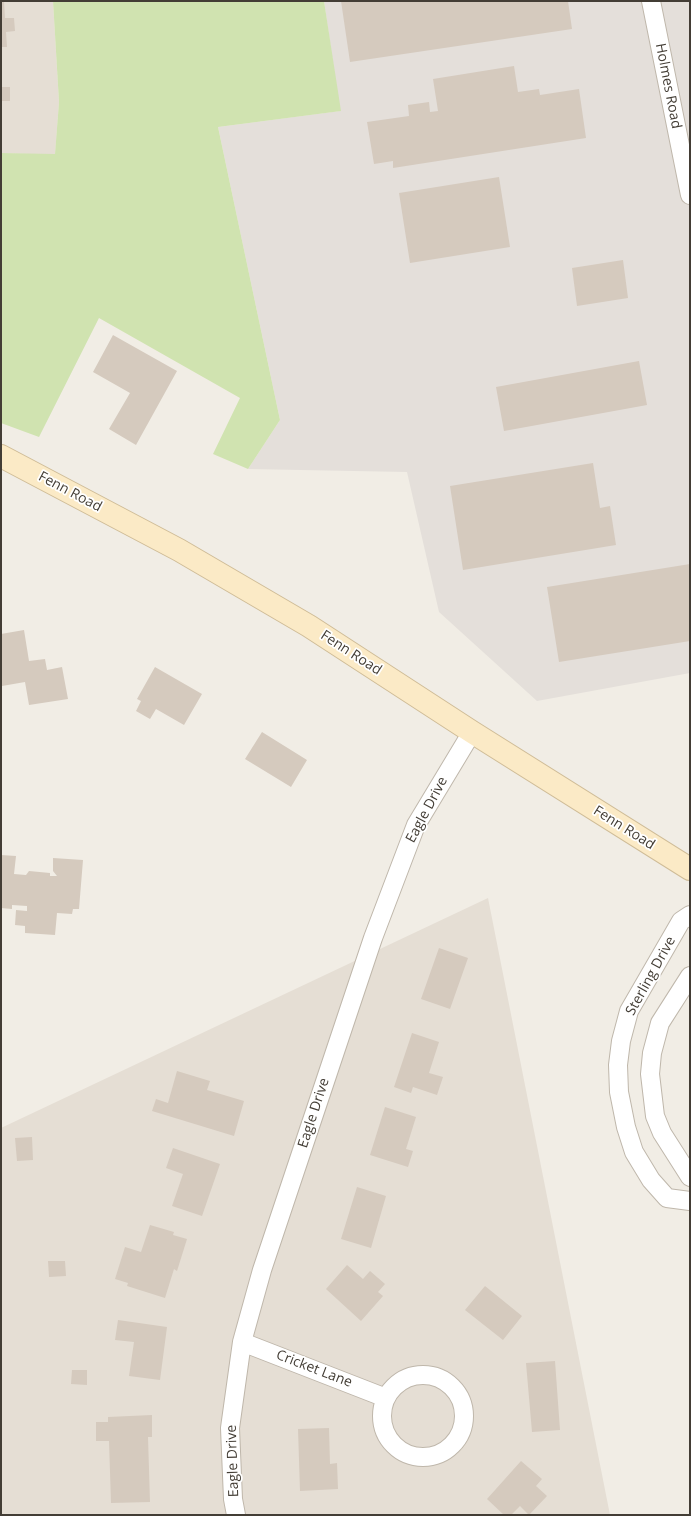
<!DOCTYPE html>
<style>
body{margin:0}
#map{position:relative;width:691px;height:1516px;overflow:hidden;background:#f1ede5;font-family:"Open Sans",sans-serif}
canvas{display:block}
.frame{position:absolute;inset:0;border:2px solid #433d35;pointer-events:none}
</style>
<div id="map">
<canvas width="691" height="1516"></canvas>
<div class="frame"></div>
</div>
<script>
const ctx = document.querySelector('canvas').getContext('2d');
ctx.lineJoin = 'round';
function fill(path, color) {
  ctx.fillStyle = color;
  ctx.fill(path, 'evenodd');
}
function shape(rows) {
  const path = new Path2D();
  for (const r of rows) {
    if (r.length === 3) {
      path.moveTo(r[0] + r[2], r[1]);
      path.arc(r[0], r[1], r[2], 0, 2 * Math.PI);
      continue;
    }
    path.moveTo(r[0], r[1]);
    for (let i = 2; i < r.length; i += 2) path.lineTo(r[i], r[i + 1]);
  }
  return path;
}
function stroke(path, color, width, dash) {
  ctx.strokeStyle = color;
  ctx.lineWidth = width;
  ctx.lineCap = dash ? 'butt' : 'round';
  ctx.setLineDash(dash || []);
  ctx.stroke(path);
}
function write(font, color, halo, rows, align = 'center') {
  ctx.font = font + ' "Open Sans",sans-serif';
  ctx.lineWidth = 3.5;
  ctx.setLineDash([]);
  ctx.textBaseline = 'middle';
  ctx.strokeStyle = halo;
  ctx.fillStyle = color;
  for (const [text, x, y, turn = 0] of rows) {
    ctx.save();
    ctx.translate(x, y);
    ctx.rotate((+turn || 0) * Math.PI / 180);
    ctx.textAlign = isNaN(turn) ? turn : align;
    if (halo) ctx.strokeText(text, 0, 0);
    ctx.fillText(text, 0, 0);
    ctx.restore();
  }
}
fill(shape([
 [1,1,53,1,59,102,55,155,1,153],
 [488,898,610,1515,1,1515,1,1128]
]), '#e5ded4');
fill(shape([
 [324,1,690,1,690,673,537,701,439,612,407,472,248,469,280,420,218,127,340,111]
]), '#e4dfda');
fill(shape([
 [53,1,324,1,341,111,218,127,280,420,248,469,213,454,240,398,99,318,39,437,1,423,1,153,55,154,59,102]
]), '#d0e3b0');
fill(shape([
 [1,1,4,1,5,18,14,18,15,31,6,32,7,47,1,47],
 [341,1,568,1,572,29,350,62],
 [514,66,518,92,539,89,540,95,579,89,586,138,393,168,393,161,374,164,367,122,409,116,408,105,429,102,430,112,438,111,433,79],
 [1,87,10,87,10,101,1,101],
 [499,177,510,247,410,263,399,193],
 [623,260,628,298,577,306,572,268],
 [113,335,177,371,136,445,109,429,130,393,93,372],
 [639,361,647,405,504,431,496,387],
 [593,463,600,508,610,506,616,545,463,570,450,486],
 [690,564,690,641,559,662,547,587],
 [24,630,29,661,45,659,47,670,62,667,68,699,29,705,25,682,2,686,1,678,1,634],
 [155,667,202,694,184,725,156,709,150,719,136,711,141,701,137,699],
 [262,732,307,760,291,787,245,759],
 [1,855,16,856,14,874,26,875,29,871,50,873,50,876,57,876,53,871,53,858,83,860,79,909,73,909,72,914,57,913,55,935,25,933,25,926,15,925,16,910,27,911,27,906,12,905,12,909,1,908],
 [439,948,468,958,450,1009,421,999],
 [412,1033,439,1042,429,1073,443,1077,437,1095,413,1087,411,1093,394,1087],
 [177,1071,210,1081,207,1090,244,1101,234,1136,152,1111,156,1099,168,1103],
 [385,1107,416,1117,406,1149,413,1151,408,1167,370,1155],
 [32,1137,33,1160,17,1161,15,1138],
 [173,1148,220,1164,202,1216,172,1206,183,1174,166,1168],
 [357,1187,386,1196,371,1248,341,1239],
 [150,1225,174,1232,173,1235,187,1239,177,1271,174,1269,165,1298,127,1286,128,1283,115,1279,125,1247,141,1252],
 [48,1261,65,1261,66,1276,49,1277],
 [347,1265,363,1279,370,1271,385,1284,378,1292,383,1296,361,1321,326,1289],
 [485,1286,522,1316,503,1340,465,1310],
 [118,1320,167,1327,160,1380,129,1376,134,1342,115,1340],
 [555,1361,560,1430,532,1432,526,1363],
 [72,1370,87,1370,87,1385,71,1384],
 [152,1415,152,1437,148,1437,150,1502,111,1503,109,1441,96,1441,96,1422,108,1422,108,1417],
 [329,1428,330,1464,337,1463,338,1489,300,1491,298,1429],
 [521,1461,542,1479,536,1486,547,1496,529,1515,520,1506,511,1515,504,1515,487,1499]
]), '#d5cabe');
const street = shape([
 [651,1,690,195],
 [690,915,681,921,629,1011,621,1041,618,1065,619,1092,626,1127,634,1152,651,1180,667,1198,690,1201],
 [690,976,660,1023,652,1053,650,1074,655,1116,662,1133,690,1177],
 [242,1342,386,1398],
 [423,1416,41],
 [236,1515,233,1499,230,1428,242,1342,262,1270,373,938,416,825,472,732]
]);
const secondary = shape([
 [1,456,179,550,309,626,472,732,690,869]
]);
stroke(street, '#bfb7ab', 20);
stroke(secondary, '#cfbc97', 24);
stroke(street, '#fff', 18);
stroke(secondary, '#fbeac6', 22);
write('14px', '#433d35', '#fff', [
 ["Holmes Road",668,86,79],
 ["Fenn Road",70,492,28],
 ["Fenn Road",351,653,33],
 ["Eagle Drive",427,810,-62],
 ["Fenn Road",624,828,32],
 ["Sterling Drive",651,976,-61],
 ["Eagle Drive",314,1113,-72],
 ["Cricket Lane",314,1369,21],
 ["Eagle Drive",233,1461,-92]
]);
</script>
